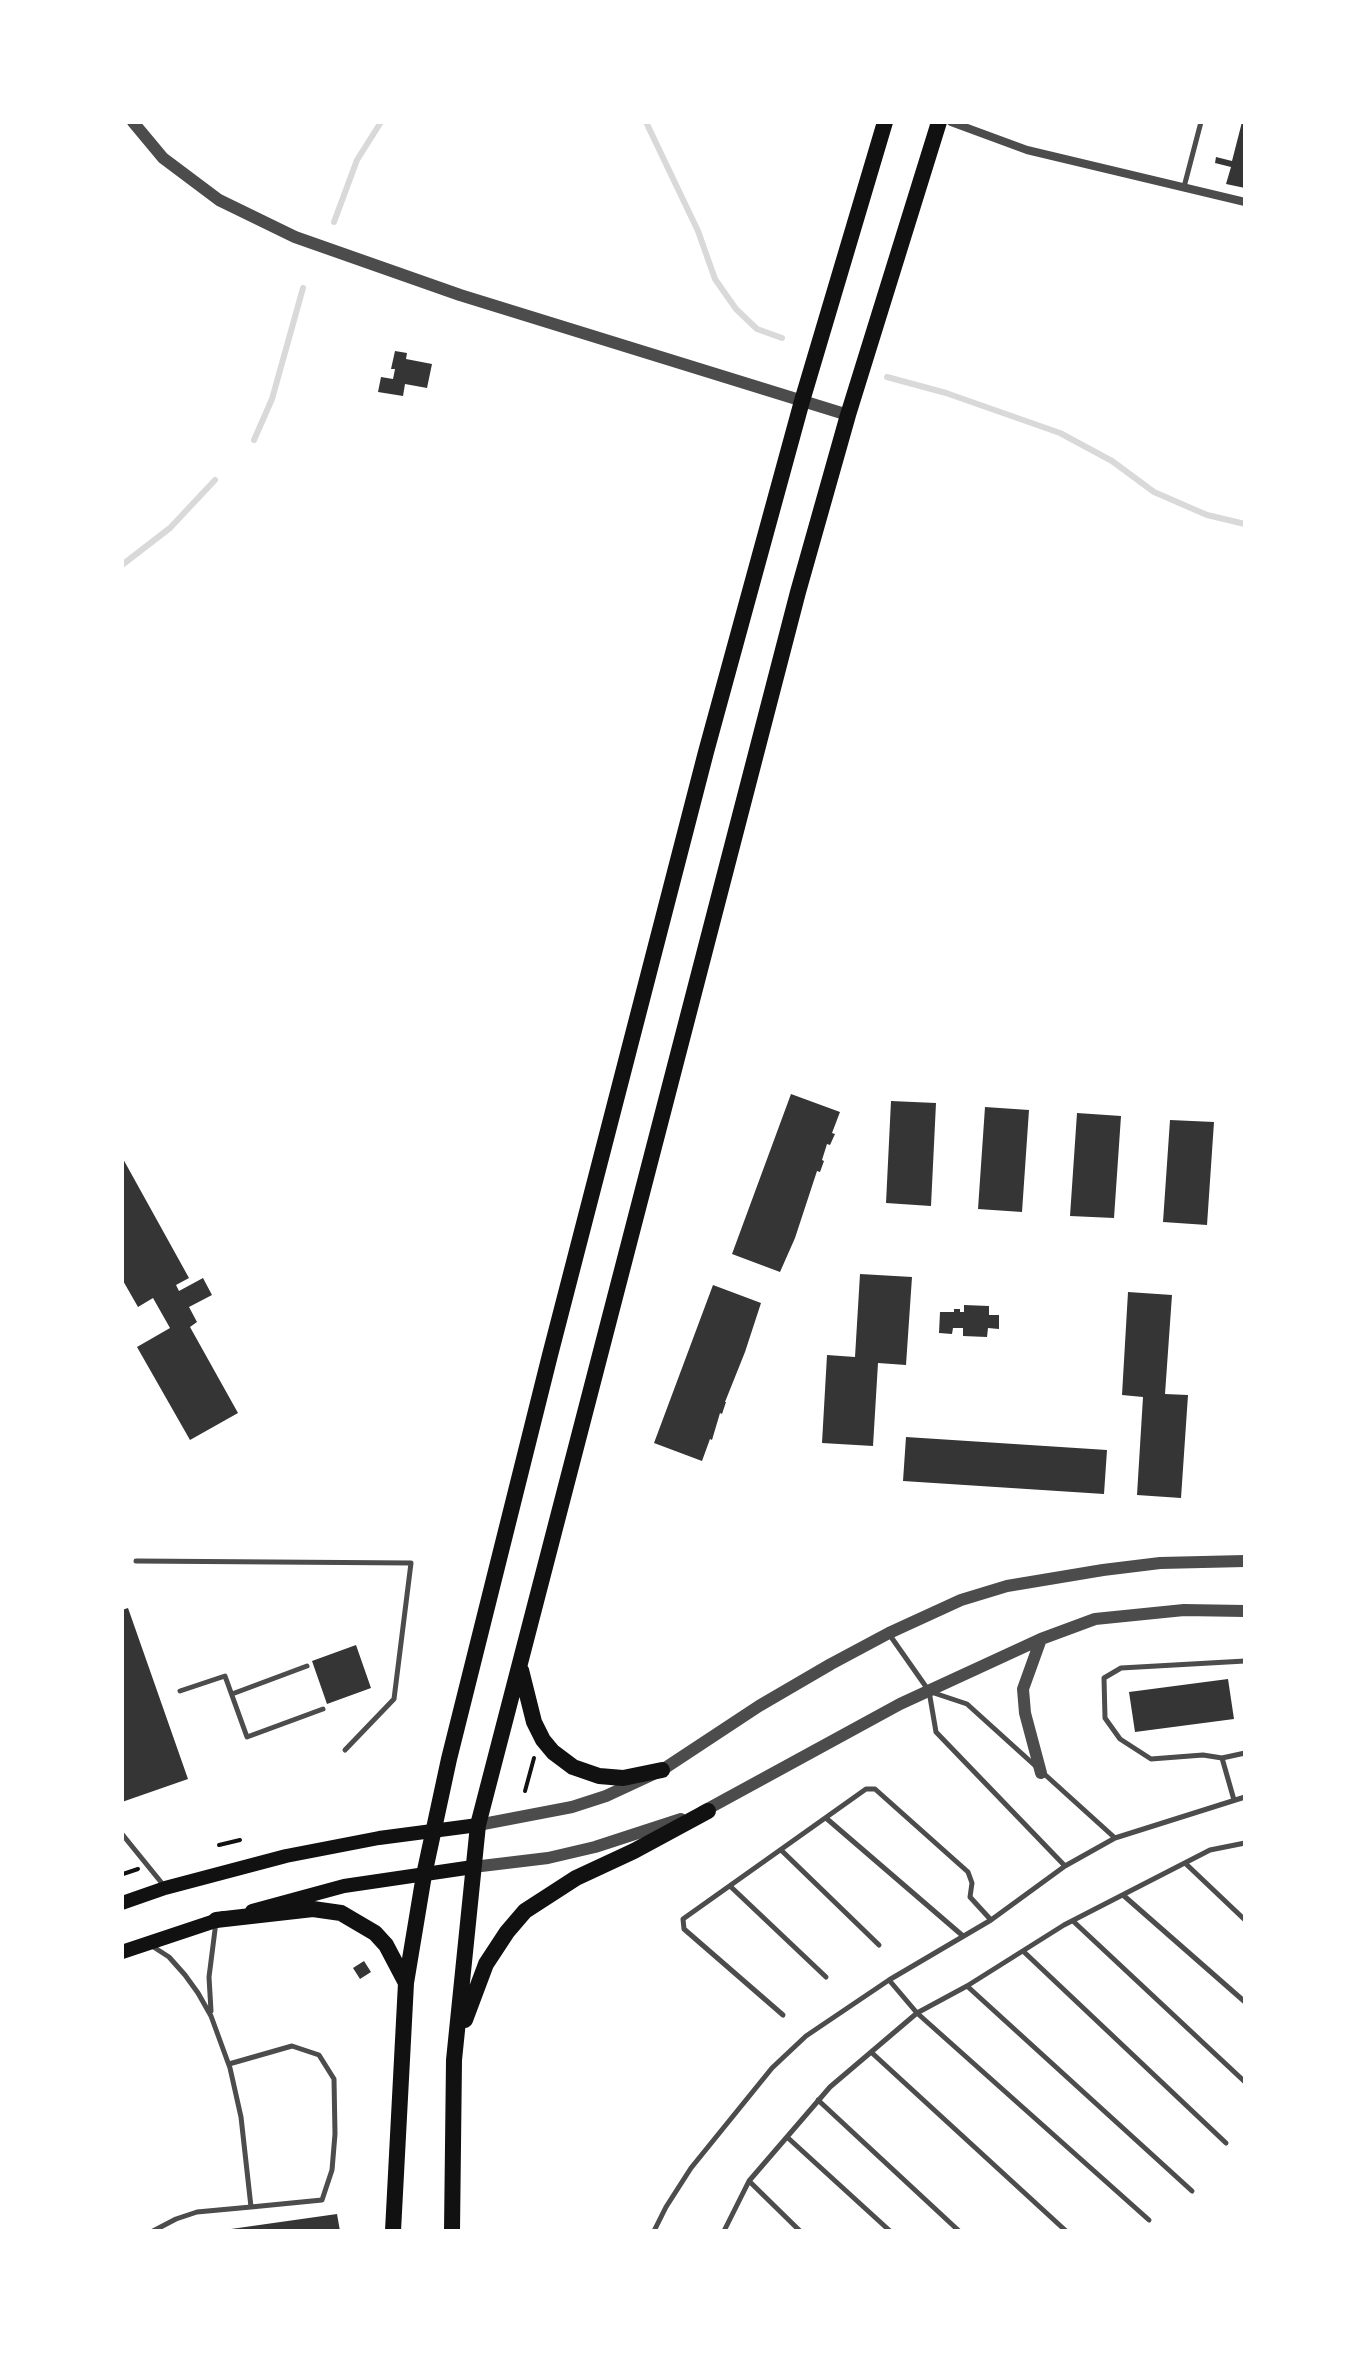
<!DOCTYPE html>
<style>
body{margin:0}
#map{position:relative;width:1367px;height:2353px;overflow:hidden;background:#fff;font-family:"DM Sans",sans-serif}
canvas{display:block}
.frame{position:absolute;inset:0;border:124px solid #fff;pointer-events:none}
</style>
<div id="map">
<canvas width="1367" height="2353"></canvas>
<div class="frame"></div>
</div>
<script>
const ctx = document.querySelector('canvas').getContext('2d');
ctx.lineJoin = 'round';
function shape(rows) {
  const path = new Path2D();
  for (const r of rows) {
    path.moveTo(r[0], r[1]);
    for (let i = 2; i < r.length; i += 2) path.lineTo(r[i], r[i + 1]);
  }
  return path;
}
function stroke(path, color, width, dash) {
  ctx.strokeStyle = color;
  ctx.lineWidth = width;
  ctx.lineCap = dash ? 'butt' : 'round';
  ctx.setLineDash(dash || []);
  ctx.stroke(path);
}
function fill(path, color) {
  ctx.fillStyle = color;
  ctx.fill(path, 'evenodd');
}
stroke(shape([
 [646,122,698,231,715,279,736,309,757,329,782,338],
 [334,222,357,160,381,122],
 [887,377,946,393,1060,433,1112,461,1154,492,1207,515,1245,524],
 [254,440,272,399,303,288],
 [122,565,170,528,215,480]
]), '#d9d9d9', 6);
fill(shape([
 [1242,122,1245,122,1245,188,1226,184,1231,167,1215,163,1216,157,1232,161],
 [395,351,407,353,406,359,432,364,427,388,405,384,403,396,378,392,381,377,393,379,395,369,391,369],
 [791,1094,840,1112,832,1133,835,1134,830,1145,827,1144,822,1160,824,1161,820,1172,817,1171,795,1238,780,1272,732,1254],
 [891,1101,936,1103,931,1206,886,1203],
 [985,1107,1029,1110,1022,1212,978,1209],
 [1077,1113,1121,1116,1114,1218,1070,1216],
 [1170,1120,1214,1122,1207,1225,1163,1222],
 [122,1157,189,1278,176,1285,179,1291,203,1278,212,1295,189,1307,197,1322,190,1327,238,1413,190,1440,137,1347,170,1328,153,1298,138,1307,122,1279],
 [860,1274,912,1277,906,1365,878,1363,873,1446,822,1443,827,1355,855,1357],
 [713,1285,761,1303,745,1352,725,1402,726,1402,722,1414,720,1413,712,1440,710,1439,702,1461,654,1443],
 [1128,1292,1172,1295,1165,1394,1188,1395,1181,1498,1137,1495,1143,1397,1122,1395],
 [964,1305,989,1306,989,1315,999,1315,999,1329,988,1328,987,1337,963,1336,963,1328,953,1328,952,1334,939,1333,940,1312,954,1312,954,1309,960,1309,960,1312,964,1312],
 [906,1437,1107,1450,1104,1494,903,1481],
 [128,1608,188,1779,122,1802,122,1610],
 [356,1645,371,1688,327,1704,312,1661],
 [1228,1679,1234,1719,1135,1732,1129,1692],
 [364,1961,371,1972,360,1979,353,1968],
 [337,2214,340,2231,231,2231,231,2229]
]), '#353535');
stroke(shape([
 [525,1791,534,1758],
 [219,1845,240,1840],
 [123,1874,138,1869]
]), '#111', 4);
stroke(shape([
 [1184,187,1201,122],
 [136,1561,411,1563,394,1699,345,1750],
 [889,1634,929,1691,936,1732,1065,1866],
 [1245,1661,1121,1668,1104,1678,1105,1718,1120,1739,1151,1759,1203,1755,1222,1758,1245,1753],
 [180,1691,225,1676,247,1737,323,1709],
 [934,1693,967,1704,1115,1838],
 [232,1694,307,1666],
 [1222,1758,1234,1800],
 [826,1818,963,1936],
 [122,1834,165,1887],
 [781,1850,879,1945],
 [1185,1863,1245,1920],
 [730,1886,826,1977],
 [1123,1895,1245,2002],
 [1073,1921,1245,2082],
 [152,1946,169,1957,185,1975,198,1993,211,2016,230,2068,241,2117,251,2207,197,2212,176,2219,153,2231],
 [1023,1951,1226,2143],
 [889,1980,917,2013,967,1986,1064,1925,1210,1850,1245,1843],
 [967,1986,1192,2191],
 [211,2011,209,1977,216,1922],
 [783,2015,684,1929,683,1919,866,1789,875,1789,968,1872,972,1883,970,1897,991,1920],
 [871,2052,1066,2231],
 [229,2064,292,2046,319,2055,334,2079,335,2134,332,2170,322,2200,251,2207],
 [818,2100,959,2231],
 [787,2137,890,2231],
 [749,2181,800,2231],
 [654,2231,666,2207,691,2168,772,2068,806,2036,889,1980,991,1920,1065,1866,1115,1838,1245,1797],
 [724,2231,749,2181,830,2087,917,2013,1149,2220]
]), '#4c4c4c', 5);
stroke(shape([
 [951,122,1027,150,1245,202]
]), '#4c4c4c', 8);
stroke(shape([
 [133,122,163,158,219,200,295,237,460,295,848,415],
 [1041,1639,1023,1689,1025,1713,1041,1773],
 [702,1812,900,1704,1041,1639,1095,1619,1184,1610,1245,1611],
 [478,1825,572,1807,606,1796,662,1770,759,1706,831,1664,889,1633,961,1600,1007,1586,1103,1570,1160,1563,1245,1561],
 [473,1867,548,1858,595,1847,681,1819]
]), '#4c4c4c', 12);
stroke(shape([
 [122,1903,165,1888,286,1856,379,1838,478,1825],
 [252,1911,344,1886,473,1867],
 [122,1952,224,1918]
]), '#111', 14);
stroke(shape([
 [521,1670,534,1722,543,1740,553,1752,573,1767,599,1776,623,1778,662,1770],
 [216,1920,313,1909,341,1913,375,1933,386,1945,406,1983],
 [465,2020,486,1964,507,1932,525,1911,576,1878,634,1851,708,1811],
 [393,2231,406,1983,424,1875,449,1759,550,1355,706,752,802,401,885,122],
 [452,2231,454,2060,478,1825,798,592,848,415,939,122]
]), '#111', 16);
</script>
